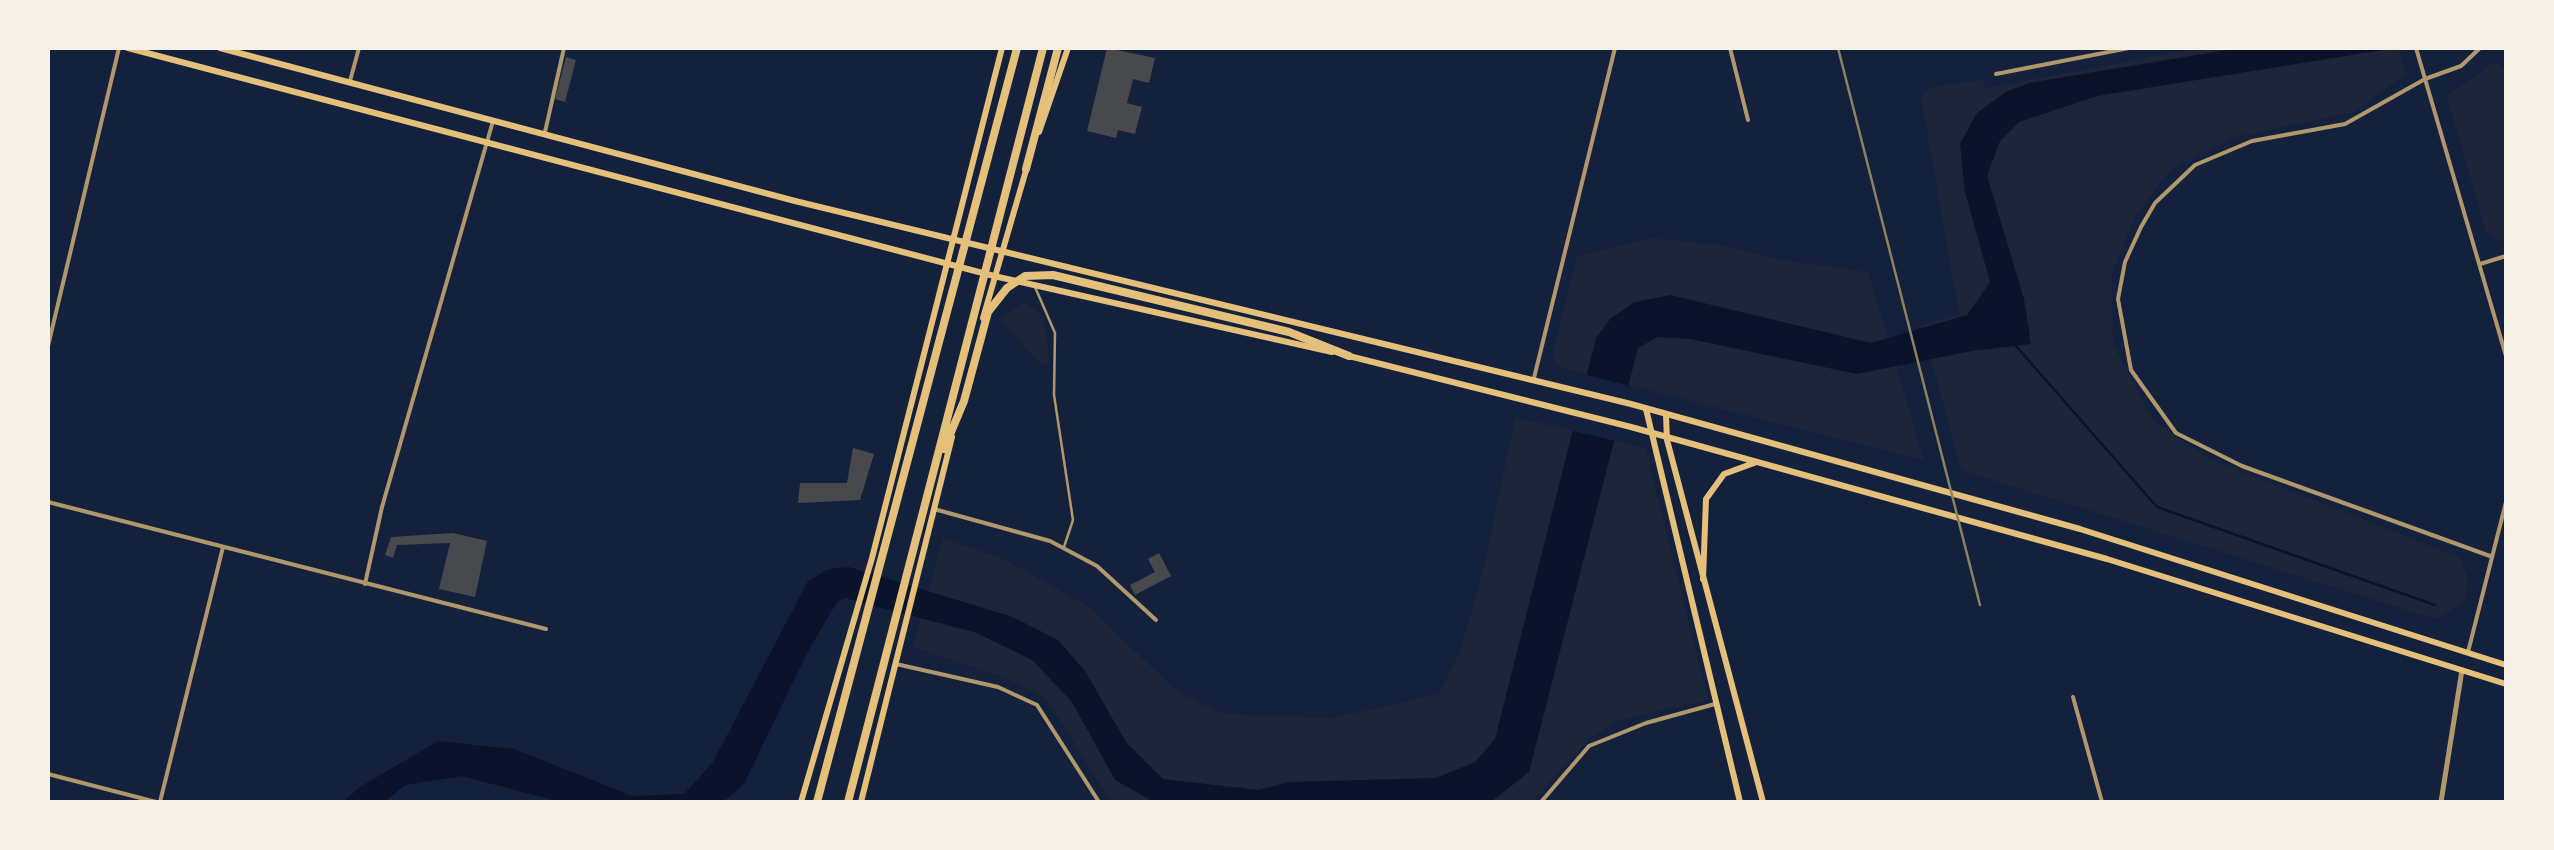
<!DOCTYPE html>
<style>
body{margin:0}
#map{position:relative;width:2554px;height:850px;overflow:hidden;background:#14213d;font-family:Ubuntu,sans-serif}
canvas{display:block}
.frame{position:absolute;inset:0;border:50px solid #f6f1e7;pointer-events:none}
</style>
<div id="map">
<canvas width="2554" height="850"></canvas>
<div class="frame"></div>
</div>
<script>
const ctx = document.querySelector('canvas').getContext('2d');
ctx.lineJoin = 'round';
function fill(path, color) {
  ctx.fillStyle = color;
  ctx.fill(path, 'evenodd');
}
function shape(rows) {
  const path = new Path2D();
  for (const r of rows) {
    path.moveTo(r[0], r[1]);
    for (let i = 2; i < r.length; i += 2) path.lineTo(r[i], r[i + 1]);
  }
  return path;
}
function stroke(path, color, width, dash) {
  ctx.strokeStyle = color;
  ctx.lineWidth = width;
  ctx.lineCap = dash ? 'butt' : 'round';
  ctx.setLineDash(dash || []);
  ctx.stroke(path);
}
fill(shape([
 [2198,48,2398,48,2406,75,2353,112,2236,137,2170,170,2135,217,2112,273,2113,344,2154,421,2209,459,2459,557,2468,577,2464,603,2435,619,1961,470,1922,325,1959,314,1921,97,1931,87,1984,80,1983,89],
 [2496,61,2506,69,2506,239,2502,241,2486,232,2447,96],
 [1650,238,1721,245,1789,261,1868,272,1924,460,1561,368,1552,358,1577,256],
 [1025,302,1043,316,1050,363,1044,365,1034,357,999,318],
 [1515,417,1645,448,1708,700,1620,720,1590,738,1532,802,1111,802,1046,698,1006,678,913,647,943,538,1006,560,1089,607,1177,691,1223,714,1333,718,1439,694,1460,652,1485,564]
]), '#1d2539');
fill(shape([
 [2238,48,2396,48,2097,96,2019,122,2000,141,1987,176,2024,299,2031,344,1972,351,1857,374,1690,339,1658,337,1638,348,1529,772,1491,802,1154,802,1115,780,1072,702,1032,660,977,633,845,598,837,602,807,653,744,784,723,802,560,802,462,776,405,785,385,802,343,802,360,787,438,741,514,749,633,796,684,794,713,762,808,581,829,569,849,567,1013,617,1058,640,1085,671,1126,742,1163,779,1259,790,1288,782,1436,778,1475,762,1495,739,1596,338,1611,318,1635,302,1670,295,1871,343,1967,315,1990,282,1965,192,1960,144,1977,113,2006,92,2029,83]
]), '#0b132b');
fill(shape([
 [1583,374,1630,386,1616,441,1569,430]
]), '#14213d');
stroke(shape([
 [2016,346,2157,507,2435,605]
]), '#0b132b', 2.5);
fill(shape([
 [1107,48,1155,58,1149,83,1133,79,1127,103,1142,107,1135,134,1118,130,1116,138,1087,131],
 [566,57,576,60,565,102,555,99],
 [853,448,874,454,860,500,798,503,800,483,847,483],
 [453,533,487,541,475,597,439,589,450,543,397,545,393,558,385,555,391,537],
 [1159,553,1171,576,1135,595,1130,585,1155,572,1148,559]
]), '#48494c');
stroke(shape([
 [1035,287,1055,333,1054,395,1073,520,1064,547]
]), '#b1986c', 2.5);
stroke(shape([
 [1730,48,1748,120],
 [2416,48,2506,356],
 [2480,48,2461,66,2425,79,2345,124,2252,141,2195,165,2155,203,2141,227,2125,262,2118,299,2131,370,2176,433,2242,466,2490,556],
 [1996,74,2129,48],
 [350,81,359,48],
 [545,132,564,48],
 [2480,264,2506,256],
 [48,346,119,48],
 [1534,378,1615,48],
 [48,502,546,629],
 [934,509,1050,541,1097,566,1156,620],
 [365,584,382,507,493,121],
 [2468,652,2506,502],
 [896,664,998,687,1037,705,1099,802],
 [2073,697,2102,802],
 [48,774,156,802],
 [160,802,223,547],
 [1541,802,1589,746,1646,723,1715,704]
]), '#b1986c', 4);
stroke(shape([
 [2441,802,2462,670]
]), '#b1986c', 5);
stroke(shape([
 [1039,132,1068,48],
 [983,318,1027,167],
 [1646,409,1740,802],
 [1666,415,1667,440,1763,802],
 [801,802,872,558,1002,48],
 [861,802,952,437]
]), '#e5c07b', 6);
stroke(shape([
 [128,48,994,276,1332,352],
 [220,48,795,201,1631,404,2080,529,2506,665],
 [1349,356,1631,427,2107,559,2506,684],
 [1703,579,1706,499,1724,474,1754,463]
]), '#e5c07b', 6);
stroke(shape([
 [1026,169,1058,48],
 [944,449,964,401,988,312,1007,288,1025,276,1053,275,1289,332,1349,356],
 [817,802,1017,48],
 [848,802,1043,48]
]), '#e5c07b', 8);
stroke(shape([
 [1838,48,1980,605]
]), '#918062', 2.5);
</script>
